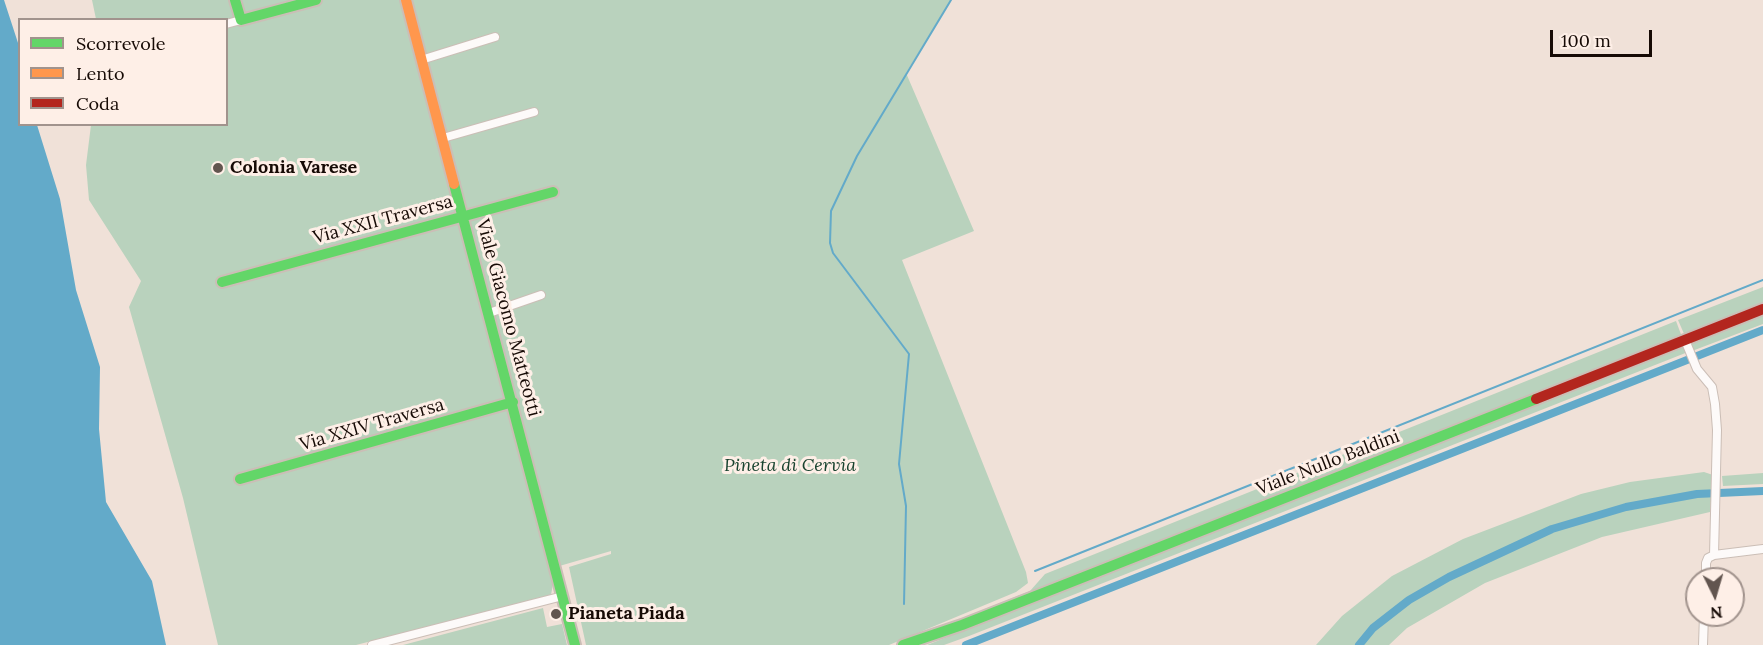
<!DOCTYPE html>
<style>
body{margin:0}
#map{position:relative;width:1763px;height:645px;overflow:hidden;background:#f0e1d8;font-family:Lora,serif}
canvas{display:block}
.legend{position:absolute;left:18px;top:18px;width:210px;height:108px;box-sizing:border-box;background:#feefe7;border:2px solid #a1938d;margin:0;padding:8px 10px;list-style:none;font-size:18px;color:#160a05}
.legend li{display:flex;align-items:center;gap:12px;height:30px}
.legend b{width:30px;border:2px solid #a1938d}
.north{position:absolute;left:1685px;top:567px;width:60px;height:60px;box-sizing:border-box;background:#feefe7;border:2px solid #a1938d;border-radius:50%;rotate:175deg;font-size:16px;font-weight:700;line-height:24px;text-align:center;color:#160a05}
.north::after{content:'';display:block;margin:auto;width:21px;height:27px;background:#62554f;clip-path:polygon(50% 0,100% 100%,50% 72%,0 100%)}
.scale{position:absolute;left:1550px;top:30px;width:102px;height:27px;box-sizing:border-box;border:3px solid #160a05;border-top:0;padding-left:8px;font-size:18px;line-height:21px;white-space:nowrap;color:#160a05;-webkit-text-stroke:4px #feefe7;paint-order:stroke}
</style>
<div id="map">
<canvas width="1763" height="645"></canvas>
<ul class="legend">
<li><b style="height:8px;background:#63d668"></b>Scorrevole</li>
<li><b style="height:8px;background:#ff974d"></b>Lento</li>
<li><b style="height:8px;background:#b3261e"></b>Coda</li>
</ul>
<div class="north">N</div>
<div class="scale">100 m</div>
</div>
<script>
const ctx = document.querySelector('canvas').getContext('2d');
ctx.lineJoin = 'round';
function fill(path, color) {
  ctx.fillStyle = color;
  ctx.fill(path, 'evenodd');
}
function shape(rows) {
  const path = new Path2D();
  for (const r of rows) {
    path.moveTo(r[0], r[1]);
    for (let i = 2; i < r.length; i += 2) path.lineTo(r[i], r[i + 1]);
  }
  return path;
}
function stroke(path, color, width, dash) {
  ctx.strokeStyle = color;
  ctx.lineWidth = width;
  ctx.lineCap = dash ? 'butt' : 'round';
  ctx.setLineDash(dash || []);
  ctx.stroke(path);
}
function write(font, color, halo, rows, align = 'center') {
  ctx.font = font + ' Lora,serif';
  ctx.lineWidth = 6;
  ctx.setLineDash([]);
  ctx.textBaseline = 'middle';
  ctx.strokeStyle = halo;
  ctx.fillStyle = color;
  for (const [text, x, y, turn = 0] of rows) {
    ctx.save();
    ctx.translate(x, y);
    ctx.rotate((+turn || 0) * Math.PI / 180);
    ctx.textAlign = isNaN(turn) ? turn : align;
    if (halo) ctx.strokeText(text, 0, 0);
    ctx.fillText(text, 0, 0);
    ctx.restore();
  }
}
fill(shape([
 [92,0,951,0,906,73,974,231,902,260,1026,572,1028,583,1016,592,889,645,586,645,569,567,611,554,611,551,556,567,551,595,356,645,218,645,183,498,129,307,141,281,89,200,86,165,91,125,226,124,226,20,96,19],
 [1763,287,1763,305,1685,336,1678,320],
 [1763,313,1763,324,1692,351,1690,346,1692,341],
 [1676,321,1682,337,1033,594,920,635,1030,591,1045,574],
 [1680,346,1688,352,969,636,944,645,927,645],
 [1704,472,1713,475,1710,512,1602,537,1485,583,1407,628,1389,645,1316,645,1342,616,1392,576,1463,539,1581,494,1630,482],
 [1763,473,1763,484,1723,486,1722,476],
 [543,608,547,627,562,624,567,645,403,645]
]), '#b9d2bd');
fill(shape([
 [0,0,4,0,19,46,20,124,37,125,60,199,76,290,100,367,99,429,106,502,152,581,166,645,0,645]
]), '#63aac9');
stroke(shape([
 [1035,571,1763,280],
 [904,604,906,506,899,464,909,354,833,253,830,243,831,211,857,156,951,0]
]), '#63aac9', 2);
stroke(shape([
 [966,645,1763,330],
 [1359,645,1373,628,1409,600,1449,577,1552,529,1626,507,1697,494,1763,491]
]), '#63aac9', 8);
const street = shape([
 [226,24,241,20],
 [421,60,495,37],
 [443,138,534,112],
 [489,313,541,295],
 [1685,340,1697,369,1712,387,1715,404,1717,430,1714,555,1763,549],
 [1706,579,1706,563,1708,558,1714,555],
 [372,645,563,596],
 [1703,645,1704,615]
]);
const fast = shape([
 [235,0,241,20,316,0],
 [454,184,575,645],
 [222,282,553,192],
 [240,479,513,402],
 [903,645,962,625,1536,399]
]);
const slow = shape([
 [406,0,454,184]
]);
const jam = shape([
 [1536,399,1763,309]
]);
stroke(street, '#cbbeb6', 10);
stroke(fast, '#cbbeb6', 14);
stroke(slow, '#cbbeb6', 14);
stroke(jam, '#cbbeb6', 14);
stroke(street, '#fdfaf9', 8);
stroke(fast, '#63d668', 10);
stroke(slow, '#ff974d', 10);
stroke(jam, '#b3261e', 10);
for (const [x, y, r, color] of [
 [218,168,6,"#62554f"],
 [556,614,6,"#62554f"]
]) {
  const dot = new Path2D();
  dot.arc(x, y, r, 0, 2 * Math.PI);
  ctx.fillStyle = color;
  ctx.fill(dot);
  stroke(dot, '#feefe7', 2);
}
write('bold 18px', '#160a05', '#feefe7', [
 ["Colonia Varese",230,168],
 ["Pianeta Piada",568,614]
], 'left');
write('18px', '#160a05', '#feefe7', [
 ["Via XXII Traversa",383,220,-15],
 ["Viale Giacomo Matteotti",508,318,75],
 ["Via XXIV Traversa",372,425,-16],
 ["Viale Nullo Baldini",1328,463,-21]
]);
write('italic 18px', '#19432f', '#feefe7', [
 ["Pineta di Cervia",790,466]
]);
</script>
